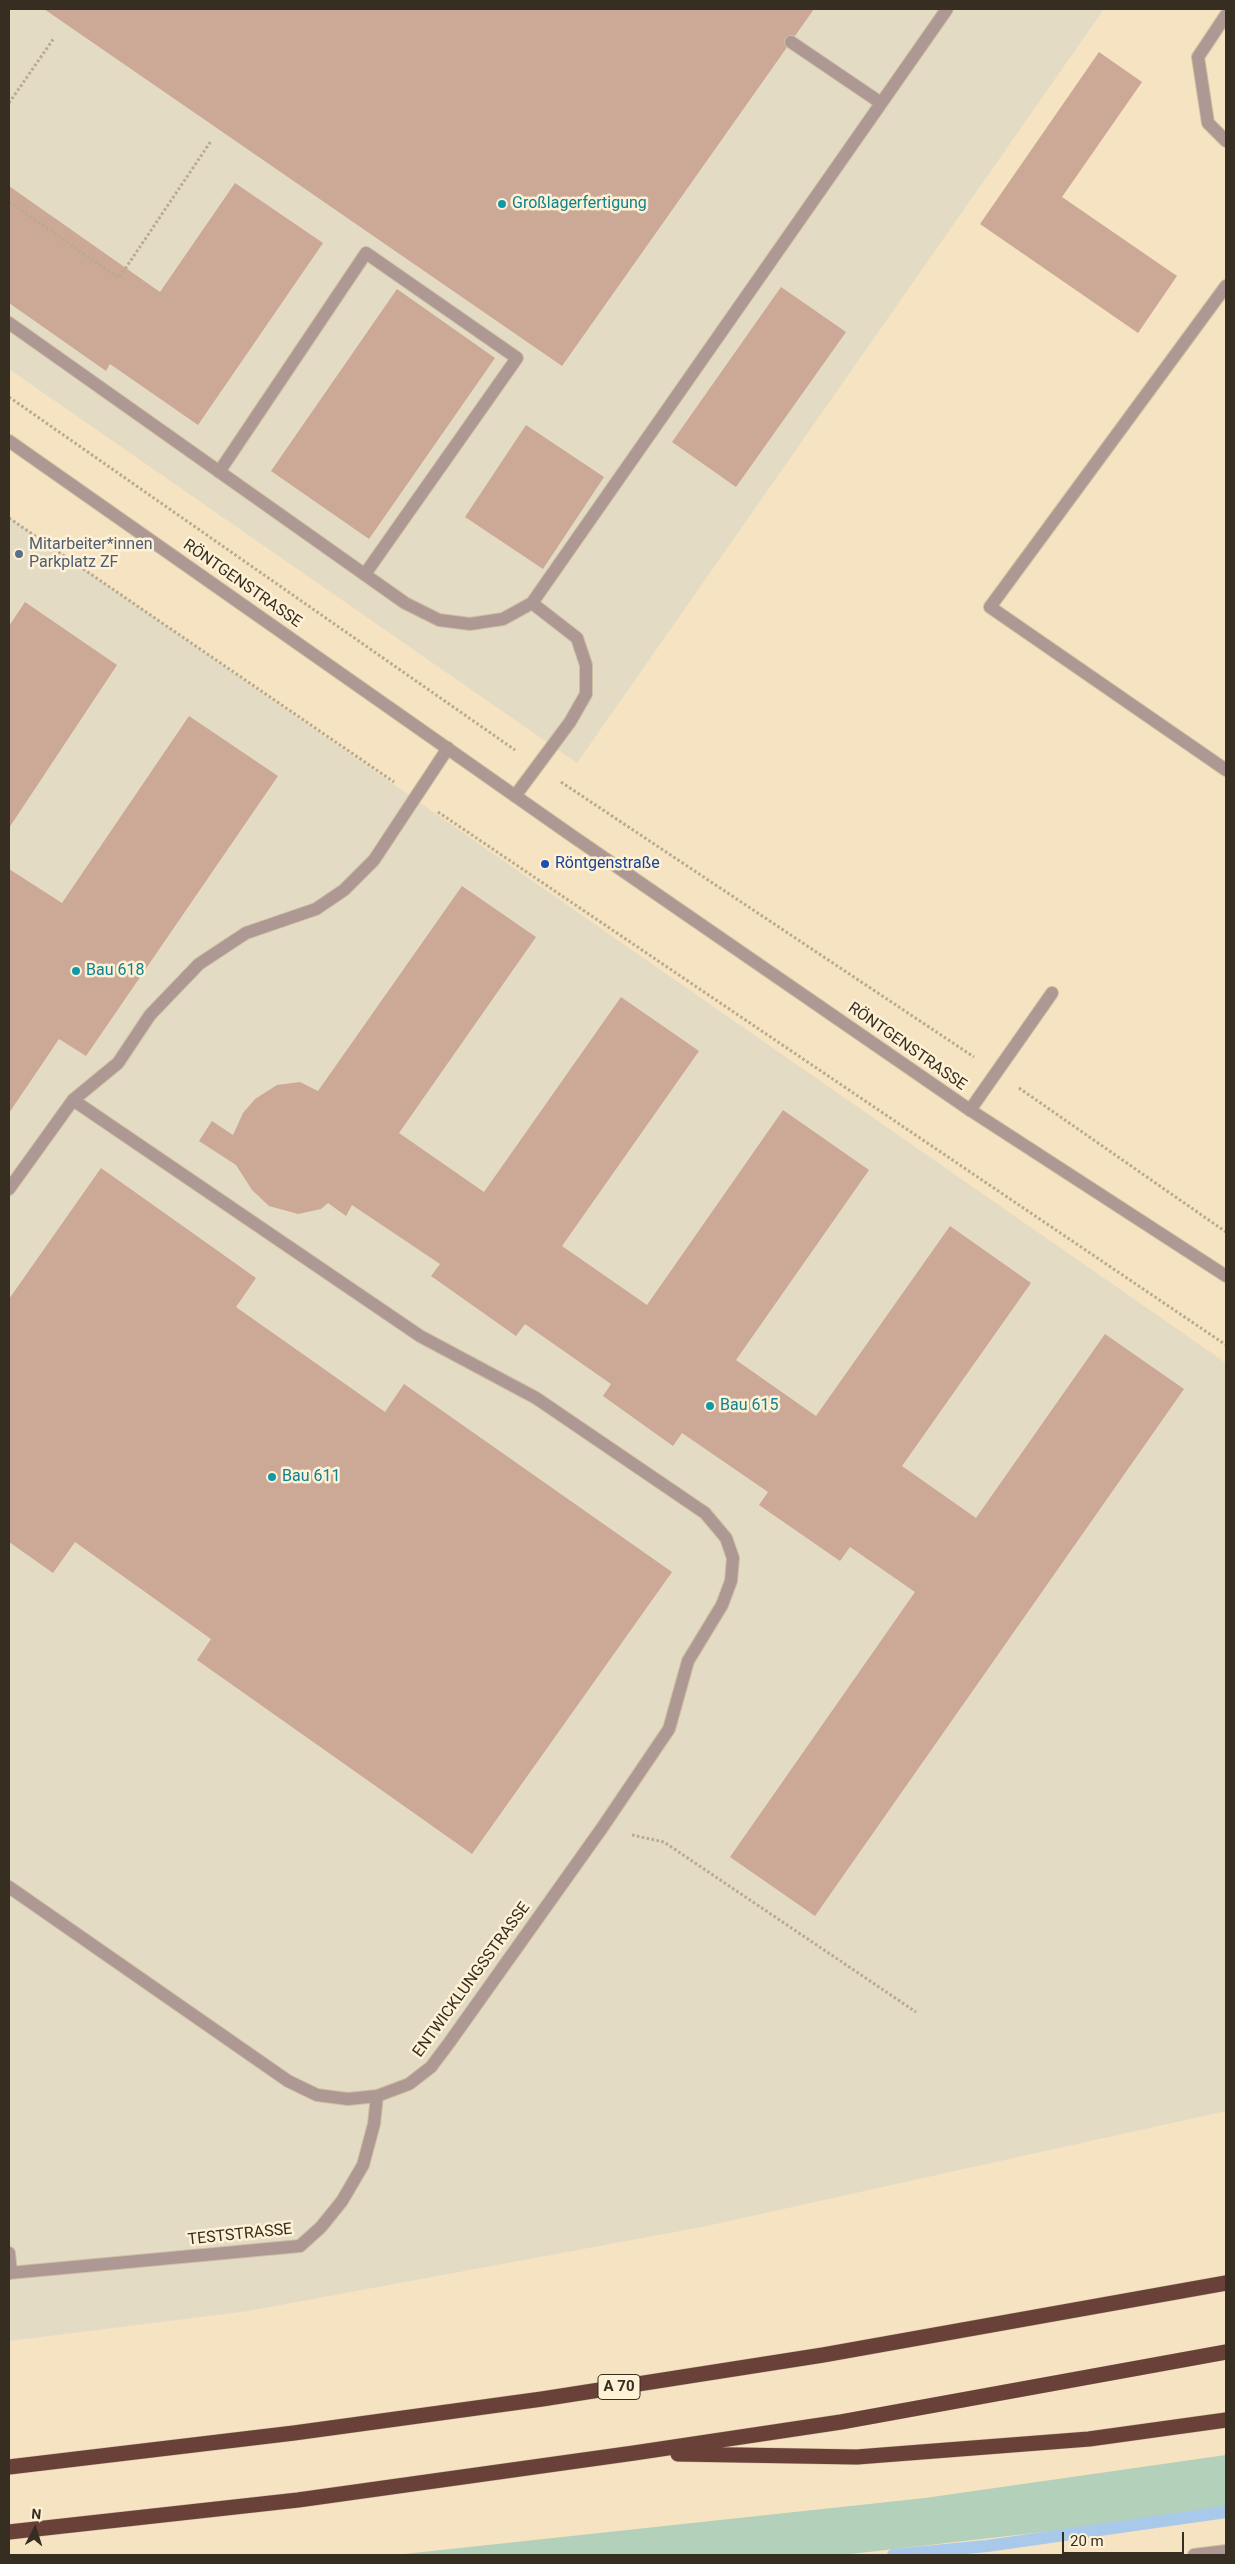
<!DOCTYPE html>
<meta charset="utf-8">
<style>
body{margin:0}
#map{position:relative;width:1235px;height:2564px;overflow:hidden;background:#f5e3c1;font-family:Roboto,sans-serif}
canvas{display:block}
.frame{position:absolute;inset:0;border:10px solid #352e21;pointer-events:none}
.north{position:absolute;left:10px;top:2504px;width:50px;height:50px;-webkit-text-stroke:4px #fff1d5;paint-order:stroke;rotate:5deg;font-size:14px;font-weight:700;line-height:20px;text-align:center;color:#352e21}
.north::after{content:'';display:block;margin:auto;width:18px;height:22px;background:#352e21;clip-path:polygon(50% 0,100% 100%,50% 72%,0 100%)}
.scale{position:absolute;left:1062px;top:2532px;width:122px;height:22px;box-sizing:border-box;border:2px solid #352e21;border-top:0;padding-left:6px;font-size:15px;line-height:18px;white-space:nowrap;color:#352e21;-webkit-text-stroke:4px #fff1d5;paint-order:stroke}
</style>
<div id="map">
<canvas width="1235" height="2564"></canvas>
<div class="frame"></div>
<div class="north">N</div>
<div class="scale">20 m</div>
</div>
<script>
const ctx = document.querySelector('canvas').getContext('2d');
ctx.lineJoin = 'round';
function fill(path, color) {
  ctx.fillStyle = color;
  ctx.fill(path, 'evenodd');
}
function shape(rows) {
  const path = new Path2D();
  for (const r of rows) {
    path.moveTo(r[0], r[1]);
    for (let i = 2; i < r.length; i += 2) path.lineTo(r[i], r[i + 1]);
  }
  return path;
}
function stroke(path, color, width, dash) {
  ctx.strokeStyle = color;
  ctx.lineWidth = width;
  ctx.lineCap = dash ? 'butt' : 'round';
  ctx.setLineDash(dash || []);
  ctx.stroke(path);
}
function write(font, color, halo, rows, align = 'center') {
  ctx.font = font + ' Roboto,sans-serif';
  ctx.lineWidth = 5;
  ctx.setLineDash([]);
  ctx.textBaseline = 'middle';
  ctx.strokeStyle = halo;
  ctx.fillStyle = color;
  for (const [text, x, y, turn = 0] of rows) {
    ctx.save();
    ctx.translate(x, y);
    ctx.rotate((+turn || 0) * Math.PI / 180);
    ctx.textAlign = isNaN(turn) ? turn : align;
    if (halo) ctx.strokeText(text, 0, 0);
    ctx.fillText(text, 0, 0);
    ctx.restore();
  }
}
fill(shape([
 [9,9,1104,9,577,763,9,369],
 [9,517,1226,1363,1226,2111,702,2227,248,2311,9,2341]
]), '#e4dbc5');
fill(shape([
 [1226,2455,1226,2511,842,2555,395,2555,925,2498]
]), '#b2d0ba');
stroke(shape([
 [893,2555,987,2546,1226,2512]
]), '#a8c9ea', 12);
fill(shape([
 [44,9,814,9,562,366],
 [1099,52,1142,82,1062,197,1177,276,1138,333,980,224],
 [235,183,323,243,198,425,110,364,106,371,9,303,9,186,160,292],
 [781,287,846,332,736,487,672,442],
 [397,289,495,358,369,539,271,471],
 [526,425,604,477,543,569,465,517],
 [25,602,117,665,9,828,9,626],
 [189,716,278,776,86,1056,59,1039,9,1113,9,869,62,903],
 [462,886,536,937,399,1133,484,1192,621,997,699,1051,562,1246,647,1305,783,1110,869,1170,736,1360,816,1416,950,1226,1031,1283,902,1466,976,1518,1105,1334,1184,1389,815,1916,730,1857,915,1592,850,1547,840,1561,759,1505,768,1492,682,1433,673,1446,603,1396,611,1384,525,1324,516,1336,431,1276,440,1264,352,1205,346,1216,328,1203,321,1209,298,1214,269,1206,252,1190,236,1165,199,1141,212,1121,233,1135,243,1113,255,1099,277,1085,300,1082,318,1091],
 [101,1168,256,1278,236,1307,385,1412,404,1384,672,1572,472,1854,197,1660,211,1639,75,1542,53,1573,9,1542,9,1299]
]), '#cca996');
const lane = shape([
 [1226,15,1198,57,1208,123,1226,141],
 [791,42,881,103],
 [1226,286,990,607,1226,770],
 [9,323,405,603,439,620,470,624,503,619,532,603,947,9],
 [219,472,366,253,517,358,365,574],
 [515,796,570,722,586,694,586,665,577,638,532,603],
 [970,1110,1052,993],
 [9,1189,73,1100,118,1063,150,1015,199,964,246,933,316,909,344,890,374,860,448,748],
 [9,1887,288,2081,317,2095,348,2099,377,2096,409,2084,431,2067,449,2043,602,1828,669,1729,688,1661,722,1605,731,1581,733,1558,726,1538,705,1513,536,1398,420,1336,73,1100],
 [9,2253,11,2273],
 [9,2273,300,2246,321,2227,342,2201,363,2165,374,2124,377,2096]
]);
const street = shape([
 [9,441,568,833,970,1110,1226,1276],
 [1194,2555,1226,2551]
]);
const highway = shape([
 [678,2454,857,2457,1089,2439,1226,2420],
 [9,2467,294,2433,542,2399,823,2355,1226,2283],
 [9,2532,298,2500,634,2453,841,2422,1226,2352]
]);
stroke(lane, '#cfbfa1', 14);
stroke(street, '#cfbfa1', 14);
stroke(highway, '#cfbfa1', 16);
stroke(shape([
 [9,103,54,38],
 [9,202,119,278,211,141],
 [9,397,515,750],
 [9,518,394,782],
 [561,782,974,1057],
 [438,812,1226,1345],
 [1019,1088,1226,1232],
 [632,1835,664,1842,916,2012]
]), '#b8aa8e', 3, [2.5, 2.5]);
stroke(lane, '#ad9893', 12);
stroke(street, '#ad9893', 12);
stroke(highway, '#694138', 15);
for (const [x, y, r, color] of [
 [502,204,5,"#0f9aa8"],
 [19,554,5,"#5c6f8a"],
 [545,864,5,"#1a4fb4"],
 [76,971,5,"#0f9aa8"],
 [710,1406,5,"#0f9aa8"],
 [272,1477,5,"#0f9aa8"]
]) {
  const dot = new Path2D();
  dot.arc(x, y, r, 0, 2 * Math.PI);
  ctx.fillStyle = color;
  ctx.fill(dot);
  stroke(dot, '#fff1d5', 2);
}
for (const [x, y, w] of [
 [619,2387,42]
]) {
  const box = new Path2D();
  box.roundRect(x - w / 2, y - 12.5, w, 25, 4);
  ctx.fillStyle = '#fff1d5';
  ctx.fill(box);
  stroke(box, '#352e21', 1);
}
write('bold 15px', '#352e21', null, [
 ["A 70",619,2387]
]);
write('16px', '#0d838f', '#fff1d5', [
 ["Großlagerfertigung",512,204],
 ["Bau 618",86,971],
 ["Bau 615",720,1406],
 ["Bau 611",282,1477]
], 'left');
write('16px', '#4e5e75', '#fff1d5', [
 ["Mitarbeiter*innen",29,545],
 ["Parkplatz ZF",29,563]
], 'left');
write('16px', '#352e21', '#fff1d5', [
 ["RÖNTGENSTRASSE",242,584,35],
 ["RÖNTGENSTRASSE",907,1047,35],
 ["ENTWICKLUNGSSTRASSE",472,1980,-54],
 ["TESTSTRASSE",240,2235,-6]
]);
write('16px', '#164399', '#fff1d5', [
 ["Röntgenstraße",555,864]
], 'left');
</script>
